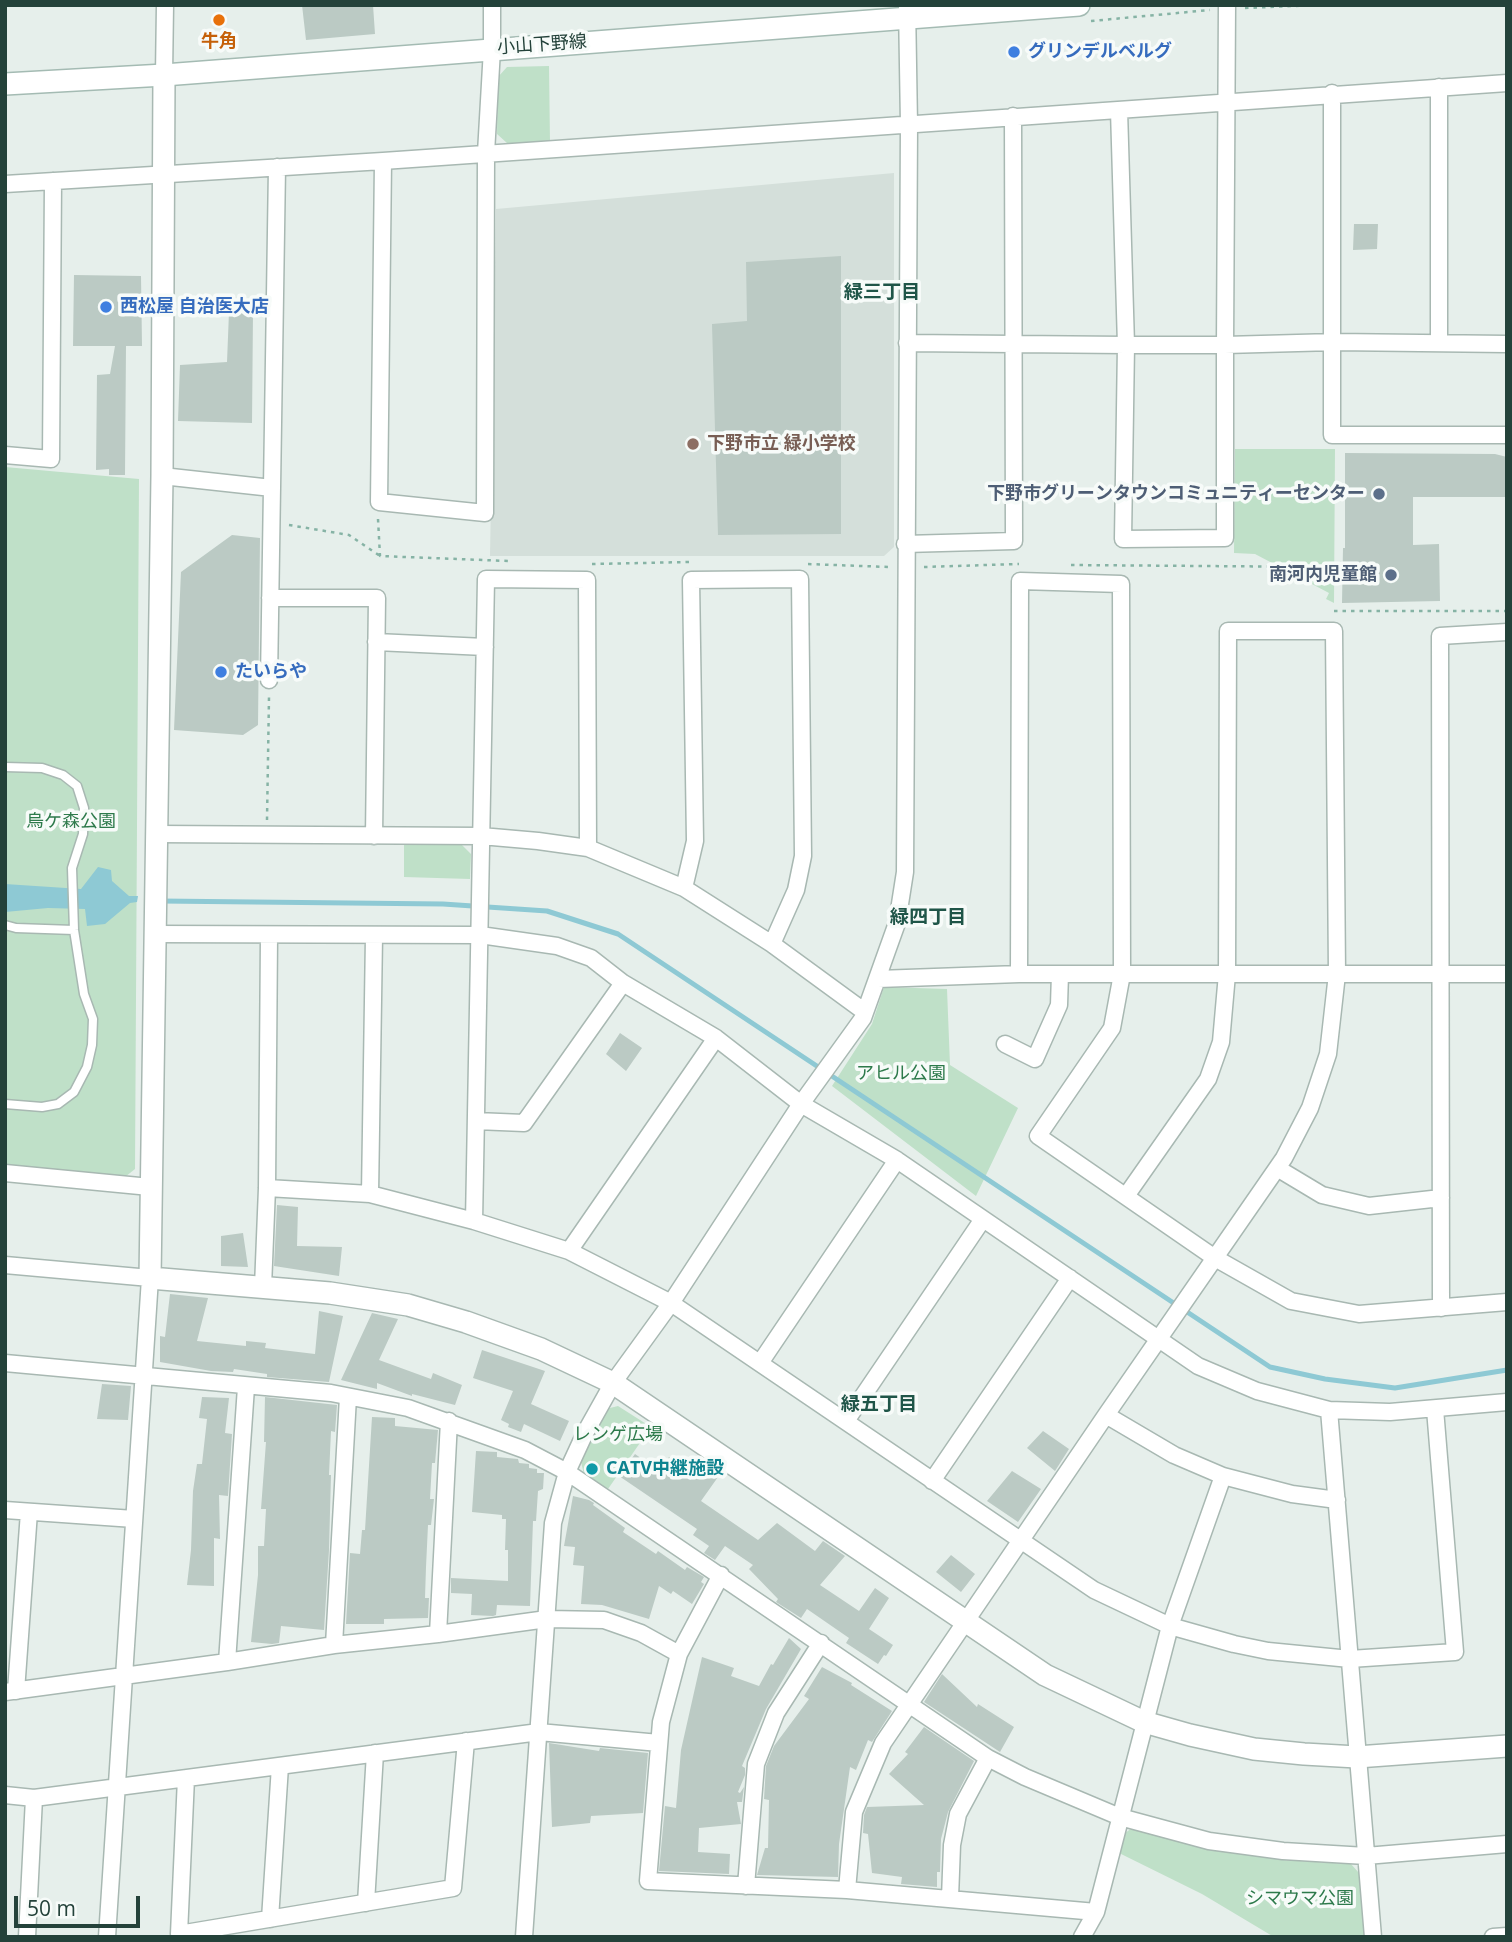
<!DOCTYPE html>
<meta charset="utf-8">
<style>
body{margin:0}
#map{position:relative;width:1512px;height:1942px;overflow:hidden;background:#e6efeb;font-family:"Open Sans",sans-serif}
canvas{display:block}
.frame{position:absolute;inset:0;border:7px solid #24423a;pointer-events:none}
.scale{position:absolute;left:14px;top:1896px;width:126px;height:32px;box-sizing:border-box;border:4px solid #24423a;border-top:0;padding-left:9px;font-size:21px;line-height:24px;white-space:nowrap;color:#24423a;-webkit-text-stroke:5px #f7fbf9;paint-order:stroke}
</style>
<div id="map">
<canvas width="1512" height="1942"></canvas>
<div class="frame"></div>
<div class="scale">50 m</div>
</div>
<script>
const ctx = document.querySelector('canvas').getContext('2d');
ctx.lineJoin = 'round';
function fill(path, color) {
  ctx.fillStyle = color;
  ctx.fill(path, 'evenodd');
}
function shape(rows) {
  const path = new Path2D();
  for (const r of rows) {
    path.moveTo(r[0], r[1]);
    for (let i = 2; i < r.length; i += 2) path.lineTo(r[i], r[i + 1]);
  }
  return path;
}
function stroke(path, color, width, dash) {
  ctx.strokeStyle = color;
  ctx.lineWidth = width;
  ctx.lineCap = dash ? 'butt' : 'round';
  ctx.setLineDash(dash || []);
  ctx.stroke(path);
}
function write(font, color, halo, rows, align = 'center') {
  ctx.font = font + ' "Open Sans","Noto Sans JP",sans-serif';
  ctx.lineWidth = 7;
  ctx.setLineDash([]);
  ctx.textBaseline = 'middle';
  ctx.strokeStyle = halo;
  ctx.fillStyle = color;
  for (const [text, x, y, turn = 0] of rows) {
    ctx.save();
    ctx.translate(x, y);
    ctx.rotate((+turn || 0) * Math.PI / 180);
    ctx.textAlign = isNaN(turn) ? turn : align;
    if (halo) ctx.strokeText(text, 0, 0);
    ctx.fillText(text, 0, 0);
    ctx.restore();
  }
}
fill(shape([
 [894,173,894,547,884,556,490,556,496,209]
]), '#d4dfda');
fill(shape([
 [549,66,550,143,507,143,497,134,498,77,507,67],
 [1235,449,1335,449,1334,603,1326,599,1329,593,1255,554,1234,553],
 [5,467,139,479,135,1169,125,1177,5,1165],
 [404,845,462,845,471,854,470,879,404,877],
 [884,987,947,989,950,1065,1018,1108,976,1196,832,1086,872,1024],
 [618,1406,651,1427,608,1489,584,1474,581,1462,606,1409],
 [1132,1828,1208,1849,1282,1860,1351,1864,1359,1873,1365,1937,1274,1937,1202,1894,1117,1852,1121,1836]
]), '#bfe0c8');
fill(shape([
 [98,867,111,870,112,881,129,896,138,896,137,902,130,903,105,924,87,926,85,909,48,908,5,912,5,884,81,889]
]), '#8ec9d4');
stroke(shape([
 [160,901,443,904,547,911,618,934,1270,1367,1325,1379,1395,1388,1507,1370]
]), '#8ec9d4', 5);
fill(shape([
 [302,5,373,5,375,34,306,40],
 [1354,224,1378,224,1377,249,1353,250],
 [841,256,841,534,718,535,712,324,747,321,746,262],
 [74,275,141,276,142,346,126,346,125,475,109,475,109,469,96,470,97,375,110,374,115,346,73,346],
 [229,312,253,312,252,423,178,421,180,365,227,362],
 [1345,453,1495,454,1507,457,1507,497,1413,497,1413,545,1439,544,1440,601,1342,603,1343,548,1345,548],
 [232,535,260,538,258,725,243,735,174,730,181,572],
 [620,1033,642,1048,626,1071,606,1054],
 [277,1205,298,1207,297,1246,342,1247,339,1276,274,1266],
 [243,1233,248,1267,221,1266,221,1236],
 [170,1294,208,1298,197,1341,246,1346,246,1341,266,1343,265,1348,315,1354,319,1311,343,1316,329,1382,267,1377,267,1374,234,1369,233,1372,211,1371,160,1362,160,1336,165,1337],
 [372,1313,398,1319,379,1360,431,1379,433,1373,462,1385,455,1405,412,1394,412,1396,377,1383,377,1389,341,1380],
 [482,1350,545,1371,531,1404,569,1421,560,1441,524,1424,521,1432,508,1427,509,1424,501,1420,513,1391,473,1378],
 [102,1384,131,1386,128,1420,97,1419],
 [202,1397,229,1398,225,1433,232,1434,228,1496,219,1495,220,1539,214,1538,214,1586,187,1585,191,1550,193,1491,197,1464,202,1464,207,1419,199,1418],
 [265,1397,337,1405,335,1432,331,1431,329,1475,331,1475,329,1550,324,1630,281,1626,279,1643,272,1644,251,1642,258,1575,258,1546,264,1546,266,1509,261,1509,266,1442,264,1442],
 [372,1417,395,1418,395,1426,438,1430,435,1463,432,1463,430,1499,434,1499,431,1525,428,1525,426,1567,425,1598,429,1598,428,1618,384,1619,384,1624,346,1624,350,1553,360,1554,362,1530,365,1530],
 [1043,1431,1069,1449,1055,1471,1027,1448],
 [476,1451,497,1452,497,1457,518,1459,519,1463,529,1464,529,1468,537,1469,537,1473,544,1473,543,1489,538,1491,536,1521,533,1521,530,1606,497,1605,496,1615,493,1616,471,1615,472,1594,451,1593,451,1578,508,1581,508,1550,505,1550,506,1519,502,1519,502,1515,472,1512],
 [635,1454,659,1471,669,1457,694,1474,698,1468,701,1470,703,1467,718,1477,701,1501,758,1540,777,1523,815,1551,823,1541,845,1556,820,1585,859,1611,875,1588,889,1598,869,1629,893,1645,886,1656,884,1655,878,1664,846,1643,849,1638,807,1609,801,1618,776,1602,778,1599,749,1569,753,1565,725,1546,715,1560,704,1553,709,1546,693,1535,697,1529,619,1476],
 [1012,1471,1041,1489,1018,1522,987,1501],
 [573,1496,589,1500,594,1503,593,1505,625,1528,623,1532,656,1554,658,1551,685,1570,687,1567,704,1577,701,1582,704,1584,692,1604,673,1591,671,1594,659,1586,649,1619,602,1605,581,1604,584,1566,573,1565,575,1547,564,1546],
 [951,1555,975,1574,961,1592,936,1572],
 [789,1638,801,1649,766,1709,742,1766,745,1768,745,1775,738,1792,740,1793,744,1787,742,1802,737,1802,741,1824,699,1828,698,1852,730,1854,729,1874,659,1871,665,1806,676,1808,681,1750,702,1657,734,1668,731,1676,759,1686,771,1664,773,1665],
 [822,1667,852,1683,851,1685,892,1711,872,1742,868,1740,856,1770,850,1767,839,1844,838,1877,757,1875,765,1848,768,1848,769,1800,764,1799,766,1766,774,1746,809,1699,804,1696],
 [942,1674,977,1707,978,1704,1014,1727,1000,1752,924,1702],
 [924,1727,974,1761,948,1812,941,1839,940,1872,937,1872,937,1887,901,1884,902,1877,872,1873,868,1834,863,1833,864,1815,867,1807,924,1805,889,1774,908,1754,905,1752],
 [549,1743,599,1751,600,1748,648,1753,643,1813,591,1816,590,1823,552,1827]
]), '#bbcac4');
const service = shape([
 [5,767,42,768,63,775,77,786,84,808,83,834,72,868,74,930,84,994,93,1019,92,1045,87,1067,74,1092,58,1104,42,1107,5,1104],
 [5,925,16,928,74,930]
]);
const minor = shape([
 [1227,5,1225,345,1334,342,1507,344],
 [164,75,165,5],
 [1439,87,1439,343],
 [1332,93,1332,435,1507,435],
 [383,161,379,502,485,513,486,153,492,49,492,5],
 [5,184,383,161,1507,83],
 [907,343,1014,344,1126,345,1225,345,1225,538,1123,539,1126,345,1119,110],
 [5,455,51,459,53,181],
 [162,476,272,488],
 [905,544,1014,541,1013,116],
 [270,598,377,598,374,836],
 [376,642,485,647],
 [269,680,277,167],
 [156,834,481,836,538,841,588,848,684,888,695,841,691,580,800,579,803,856,796,890,772,944,684,888],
 [154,934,480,935,557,946,591,958,623,983,716,1038,801,1104,897,1160,1198,1366,1257,1391,1329,1410,1390,1412,1507,1402],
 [772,944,865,1012],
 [1019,974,1020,581,1121,584,1122,974,1112,1028,1038,1136,1215,1258,1291,1301,1359,1314,1507,1302],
 [878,979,1019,974,1507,974],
 [1005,1044,1035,1059,1059,1005,1060,974],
 [476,1121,524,1123,623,983],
 [1277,1168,1322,1195,1369,1206,1441,1198],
 [5,1173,150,1187],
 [267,1188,370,1194,474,1221,569,1251,671,1303,1094,1590,1170,1626,1234,1644,1268,1651,1350,1659,1455,1652,1435,1409],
 [370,1194,374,936],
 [474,1221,486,579,587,580,588,848],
 [569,1251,716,1038],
 [5,1265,150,1278,107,1937],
 [263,1287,267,1188,269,936],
 [1441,1308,1440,636,1507,632],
 [5,1363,331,1393,408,1408,525,1450,567,1472,988,1758,1025,1777,1120,1817,1209,1841,1283,1851,1366,1856,1507,1844],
 [760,1363,897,1160],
 [1329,1410,1373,1937],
 [1106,1415,1174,1455,1223,1476],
 [846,1421,983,1219],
 [932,1481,1070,1278],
 [5,1510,134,1519],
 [721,1575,679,1654,661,1722,648,1881,847,1890,1096,1912,1170,1626,1223,1476,1292,1494,1337,1500],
 [438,1634,449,1421],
 [334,1645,348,1397],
 [227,1662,246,1387],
 [16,1691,29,1512],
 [5,1692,227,1662,334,1645,438,1634,547,1619,604,1620,641,1633,679,1654],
 [186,1778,179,1934,453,1888,466,1741],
 [5,1795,34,1798,539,1732,659,1743],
 [746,1886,756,1764,776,1713,821,1643],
 [847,1890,854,1812,883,1743,1106,1415,1284,1158,1310,1108,1328,1054,1337,974,1334,631,1228,631,1227,974,1221,1042,1208,1079,1126,1196],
 [950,1898,952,1845,958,1814,988,1758],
 [366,1903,375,1753],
 [270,1919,280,1766],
 [27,1937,34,1798],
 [524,1937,553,1523,567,1472,585,1433,613,1383,671,1303,801,1104,863,1018,897,923,905,872,909,125,907,5],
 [1082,1937,1096,1912],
 [1493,1937,1507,1936]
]);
const tertiary = shape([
 [164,75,162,476,150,1278,330,1293,408,1305,466,1322,541,1349,613,1383,1045,1675,1144,1722,1190,1735,1254,1749,1304,1754,1357,1757,1507,1746]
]);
const secondary = shape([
 [5,84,164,75,1079,5]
]);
stroke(service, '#a8b8b2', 11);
stroke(minor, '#a8b8b2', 19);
stroke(tertiary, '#a8b8b2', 24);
stroke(secondary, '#a4bbb3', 24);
stroke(shape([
 [1245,8,1318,5],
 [1091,21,1210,10],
 [378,519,380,556,508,561],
 [289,525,349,535,380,556],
 [592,564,690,562],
 [808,564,889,567],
 [1071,565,1334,567],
 [924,567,1019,564],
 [1334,611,1507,611],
 [267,820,269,697]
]), '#86b3a5', 2.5, [3.5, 5]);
stroke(service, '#fff', 8);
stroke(minor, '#fff', 16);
stroke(tertiary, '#fff', 21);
stroke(secondary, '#fff', 21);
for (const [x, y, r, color] of [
 [219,20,7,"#e8710a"],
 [1014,52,7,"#3f7fe0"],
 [106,307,7,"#3f7fe0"],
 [693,444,7,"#8d6e63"],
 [1379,494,7,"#5c6f8a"],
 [1391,575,7,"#5c6f8a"],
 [221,672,7,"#3f7fe0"],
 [592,1469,7,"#0f9aa8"]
]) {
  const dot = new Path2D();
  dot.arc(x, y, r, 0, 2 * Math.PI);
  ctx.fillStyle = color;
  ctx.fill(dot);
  stroke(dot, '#f7fbf9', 2.5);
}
write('bold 18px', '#c56008', '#f7fbf9', [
 ["牛角",219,42]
]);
write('18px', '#24423a', '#f7fbf9', [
 ["小山下野線",542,45,-4]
]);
write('bold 18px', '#366cbe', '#f7fbf9', [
 ["グリンデルベルグ",1028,52],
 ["西松屋 自治医大店",120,307],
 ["たいらや",235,672]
], 'left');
write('bold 18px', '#785e54', '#f7fbf9', [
 ["下野市立 緑小学校",707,444]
], 'left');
write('bold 18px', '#4e5e75', '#f7fbf9', [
 ["下野市グリーンタウンコミュニティーセンター",1365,494],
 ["南河内児童館",1377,575]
], 'right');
write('18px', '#2d7a4b', '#f7fbf9', [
 ["烏ケ森公園",71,822],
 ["アヒル公園",901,1074],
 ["レンゲ広場",618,1435],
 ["シマウマ公園",1300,1899]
]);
write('bold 18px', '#0d838f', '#f7fbf9', [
 ["CATV中継施設",606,1469]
], 'left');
write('bold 19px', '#1f5548', '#f7fbf9', [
 ["緑三丁目",882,293],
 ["緑四丁目",928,918],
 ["緑五丁目",879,1405]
]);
</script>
